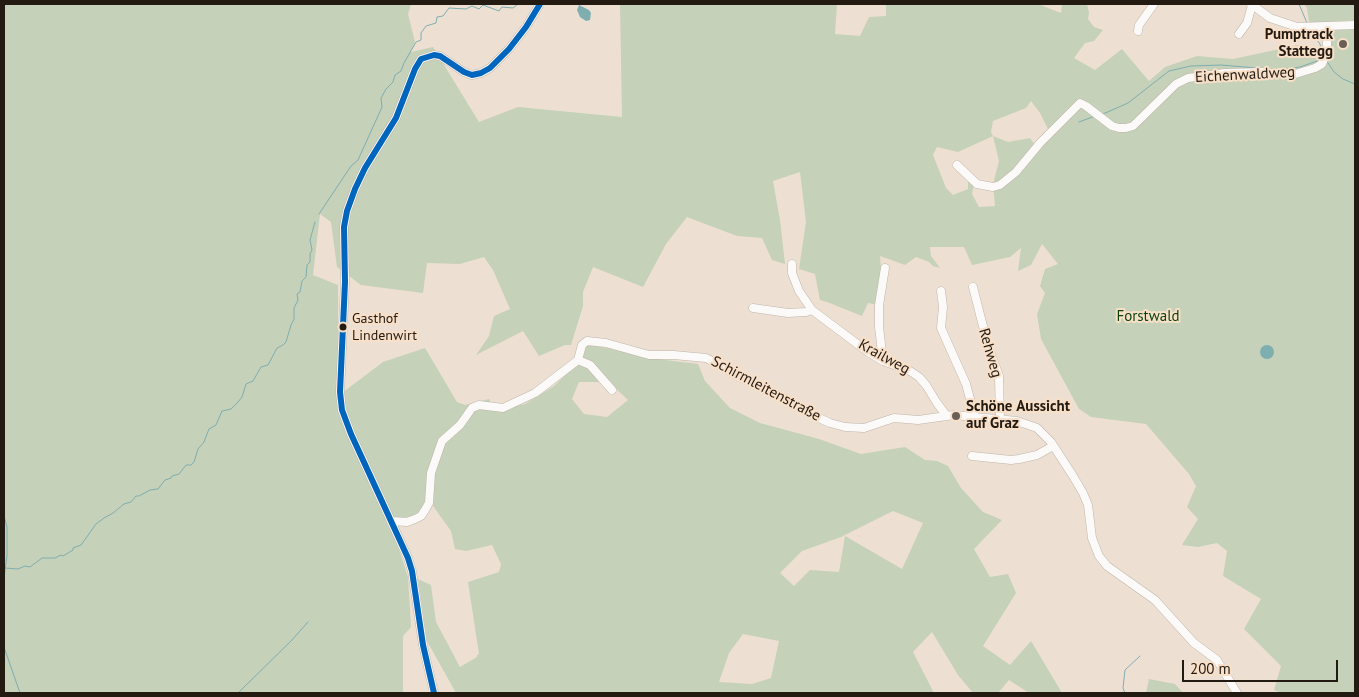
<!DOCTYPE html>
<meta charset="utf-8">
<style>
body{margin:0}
#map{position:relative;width:1359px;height:697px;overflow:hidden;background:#ede0d3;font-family:"PT Sans",sans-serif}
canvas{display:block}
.frame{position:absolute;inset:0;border:5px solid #231a12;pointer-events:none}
.scale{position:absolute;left:1182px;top:660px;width:156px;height:22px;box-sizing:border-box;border:2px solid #231a12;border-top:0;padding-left:6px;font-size:15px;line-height:18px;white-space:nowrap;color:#231a12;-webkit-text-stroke:4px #f8dfc8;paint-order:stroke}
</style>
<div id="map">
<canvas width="1359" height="697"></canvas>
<div class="frame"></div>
<div class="scale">200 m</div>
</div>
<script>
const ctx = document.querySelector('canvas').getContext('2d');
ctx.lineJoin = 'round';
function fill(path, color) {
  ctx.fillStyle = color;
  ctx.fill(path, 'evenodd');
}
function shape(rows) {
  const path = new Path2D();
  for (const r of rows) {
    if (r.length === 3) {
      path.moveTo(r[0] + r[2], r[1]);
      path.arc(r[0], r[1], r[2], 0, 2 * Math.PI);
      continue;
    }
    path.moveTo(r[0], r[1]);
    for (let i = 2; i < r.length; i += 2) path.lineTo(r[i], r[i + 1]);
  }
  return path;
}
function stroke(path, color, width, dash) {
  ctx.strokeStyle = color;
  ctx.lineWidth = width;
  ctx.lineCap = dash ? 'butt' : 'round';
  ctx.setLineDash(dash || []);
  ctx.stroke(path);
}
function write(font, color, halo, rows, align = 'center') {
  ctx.font = font + ' "PT Sans",sans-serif';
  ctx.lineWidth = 4;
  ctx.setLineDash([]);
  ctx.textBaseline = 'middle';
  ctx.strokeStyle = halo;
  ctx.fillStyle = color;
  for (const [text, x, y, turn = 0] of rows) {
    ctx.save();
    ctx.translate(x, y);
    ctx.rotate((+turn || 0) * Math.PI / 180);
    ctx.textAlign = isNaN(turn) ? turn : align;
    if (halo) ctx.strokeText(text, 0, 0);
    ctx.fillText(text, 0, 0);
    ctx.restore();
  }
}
fill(shape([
 [4,4,411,4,408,14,415,42,411,52,433,47,479,122,518,107,622,117,620,4,837,4,835,34,860,36,869,17,886,16,886,4,1038,4,1061,13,1062,4,1087,4,1089,13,1088,19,1094,27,1103,30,1094,41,1085,43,1074,58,1095,70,1122,49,1149,81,1165,67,1197,56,1233,59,1298,45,1320,61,1334,29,1355,28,1355,693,1281,693,1274,690,1281,666,1244,629,1261,599,1223,576,1227,551,1217,543,1198,547,1182,545,1198,519,1187,507,1196,486,1189,474,1146,424,1091,417,1079,409,1041,339,1037,314,1045,293,1040,286,1045,269,1058,264,1042,244,1031,265,1018,271,1021,248,1010,257,972,265,964,247,930,247,931,256,940,268,933,266,929,262,916,257,905,265,880,256,881,269,878,305,868,303,862,316,827,302,820,300,815,274,799,269,806,222,800,172,773,181,780,220,785,264,772,260,762,238,737,236,687,217,666,244,643,287,593,267,583,292,583,306,571,345,565,345,539,356,523,331,476,355,489,336,494,316,510,309,493,270,484,257,460,264,427,263,423,293,361,285,337,267,331,222,320,214,313,275,338,285,338,396,383,362,425,348,457,402,465,405,489,399,494,411,525,404,554,386,582,359,587,344,665,360,698,364,705,381,730,408,760,423,819,439,861,454,905,447,925,460,937,461,948,466,961,488,983,512,1002,520,974,549,990,577,1008,574,1016,593,983,646,1010,665,1031,641,1062,693,1029,693,1009,680,998,693,973,693,958,675,932,632,913,652,934,693,456,693,427,641,418,579,431,585,436,622,460,667,477,657,477,655,479,654,468,582,499,572,501,564,492,545,466,551,455,549,451,531,433,506,432,498,428,493,423,509,414,516,386,519,387,524,391,525,408,577,411,627,403,636,403,693,4,693],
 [1031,101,1040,113,1049,131,1035,145,1030,138,1008,142,993,136,991,132,993,121,1026,108],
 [993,136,999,161,993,184,995,206,979,207,972,194,974,184,968,181,968,189,953,195,946,188,933,155,937,147,958,152],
 [579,382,609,382,628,400,607,417,584,414,572,399],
 [893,511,923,523,902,569,845,536,839,572,810,570,794,586,780,573,802,551,841,537],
 [743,634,779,641,771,678,752,684,719,682,729,653],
 [1304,4,1355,4,1355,20,1311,24,1309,22,1307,8],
 [1149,679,1175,684,1183,693,1146,693]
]), '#c5d1b8');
fill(shape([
 [579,5,589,10,591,13,590,20,586,21,580,17,577,10],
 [1267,352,7]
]), '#7faeb1');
stroke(shape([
 [1299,4,1307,23],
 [1311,32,1320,44,1322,55],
 [1326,60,1334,72,1343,79,1355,84],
 [1103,114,1128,103,1169,71,1191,66,1221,65,1280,70,1300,67,1317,61,1322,56],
 [1079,122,1095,116],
 [319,214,351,166,358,160,382,107,381,98,386,89,393,82,395,75,401,71,404,63,416,42,421,40,421,33,426,26,436,23,437,17,443,16,449,8,466,9,472,6,479,9,483,5,499,11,502,7,513,8,518,4],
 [4,516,7,527,7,555,4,578],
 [5,568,18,569,25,566,30,567,42,558,55,558,61,555,63,556,73,550,73,548,81,545,96,524,104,518,113,513,124,504,131,502,136,496,139,496,150,490,158,489,165,480,171,478,172,476,179,474,186,465,191,465,194,462,198,449,204,442,209,429,216,425,222,411,231,409,238,402,242,397,246,384,253,381,261,367,268,365,277,348,283,345,286,342,291,325,294,319,294,308,298,300,297,294,300,292,302,281,306,277,307,265,310,262,310,254,312,250,310,240,315,222],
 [4,647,20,693],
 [238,693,291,641,308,622],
 [1125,693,1123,688,1125,670,1140,656]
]), '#7faeb1', 1);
const minor = shape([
 [1251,4,1270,18,1297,27,1355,25],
 [1138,31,1139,25,1154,4],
 [1239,34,1247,23,1252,5],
 [957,165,977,184,993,187,1000,185,1016,172,1040,143,1080,103,1086,106,1112,126,1119,128,1126,128,1133,126,1176,84,1188,78,1225,73,1262,72,1292,75,1315,68,1322,64,1327,52,1327,27],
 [792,264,792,273,799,291,812,310,868,352,883,361,910,371,919,377,926,385,937,403,946,415],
 [973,287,988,346,999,376,1000,420],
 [941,291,943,307,941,328,966,384,975,417],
 [753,308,788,313,806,312,812,310],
 [578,360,590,365,612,390],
 [883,361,879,327,879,305,885,268],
 [972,456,1011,460,1019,459,1037,455,1053,446],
 [392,521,407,522,415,519,421,516,425,510,429,503,431,473,442,441,460,425,472,408,479,405,503,408,535,393,578,360,582,345,587,341,606,343,649,355,674,355,706,358,716,363,739,377,782,397,810,414,830,423,845,427,864,428,894,418,918,420,954,415,1017,421,1037,428,1051,442,1073,476,1083,493,1088,505,1092,538,1099,556,1107,566,1155,600,1194,643,1217,660,1237,693],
 [434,693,423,645,412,571,408,558,351,434,342,410,340,392,345,282,344,227,347,211,355,189,365,168,396,118,415,69,421,59,434,55,440,56,464,72,472,75,481,73,490,68,509,49,526,27,540,4]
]);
stroke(minor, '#beb4aa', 9);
stroke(minor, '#fcfaf8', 8);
stroke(shape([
 [434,693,423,645,412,571,408,558,351,434,342,410,340,392,345,282,344,227,347,211,355,189,365,168,396,118,415,69,421,59,434,55,440,56,464,72,472,75,481,73,490,68,509,49,526,27,540,4]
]), '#0065bd', 6);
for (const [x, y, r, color] of [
 [1343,44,5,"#6a5f56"],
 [343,327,4.5,"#231a12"],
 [956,416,5,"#6a5f56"]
]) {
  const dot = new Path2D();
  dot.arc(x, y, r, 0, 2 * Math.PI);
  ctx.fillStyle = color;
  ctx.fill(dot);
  stroke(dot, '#f8dfc8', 2);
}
write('14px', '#231a12', '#f8dfc8', [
 ["Gasthof",352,319],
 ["Lindenwirt",352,336]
], 'left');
write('bold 15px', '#231a12', '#f8dfc8', [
 ["Pumptrack",1333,35],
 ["Stattegg",1333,52],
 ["Schöne Aussicht",966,407,"left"],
 ["auf Graz",966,424,"left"]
], 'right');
write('15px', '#231a12', '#f8dfc8', [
 ["Eichenwaldweg",1245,75,-3],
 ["Rehweg",990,353,74],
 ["Krailweg",884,357,29],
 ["Schirmleitenstraße",766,389,28]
]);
write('15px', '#09440b', '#f8dfc8', [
 ["Forstwald",1148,317]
]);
</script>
